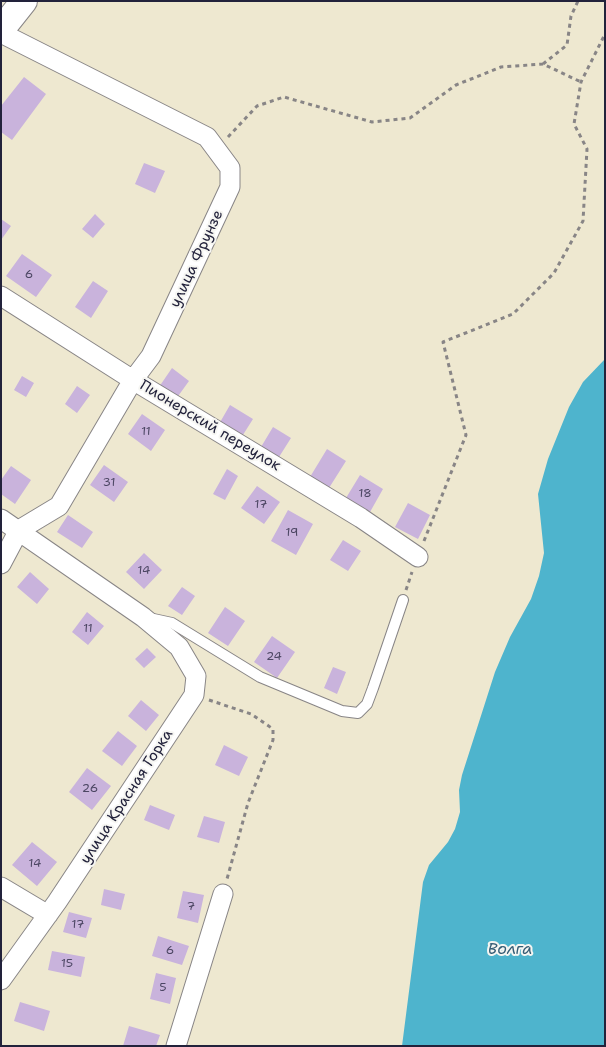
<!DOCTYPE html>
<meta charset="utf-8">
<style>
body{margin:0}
#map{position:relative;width:606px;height:1047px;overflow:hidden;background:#eee8d0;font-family:"Shantell Sans",sans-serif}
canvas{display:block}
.frame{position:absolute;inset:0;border:2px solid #22223b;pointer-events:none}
</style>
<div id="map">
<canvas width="606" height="1047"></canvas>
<div class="frame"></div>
</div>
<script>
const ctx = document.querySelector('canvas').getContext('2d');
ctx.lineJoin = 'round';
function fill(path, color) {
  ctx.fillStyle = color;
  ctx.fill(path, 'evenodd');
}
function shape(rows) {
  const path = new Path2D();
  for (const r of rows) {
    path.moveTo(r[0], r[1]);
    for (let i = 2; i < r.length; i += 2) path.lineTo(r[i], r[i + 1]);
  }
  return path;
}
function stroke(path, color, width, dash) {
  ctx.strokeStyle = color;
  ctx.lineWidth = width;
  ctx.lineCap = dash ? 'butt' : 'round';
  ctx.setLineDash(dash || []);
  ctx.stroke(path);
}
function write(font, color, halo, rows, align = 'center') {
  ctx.font = font + ' "Shantell Sans",sans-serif';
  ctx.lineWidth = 4;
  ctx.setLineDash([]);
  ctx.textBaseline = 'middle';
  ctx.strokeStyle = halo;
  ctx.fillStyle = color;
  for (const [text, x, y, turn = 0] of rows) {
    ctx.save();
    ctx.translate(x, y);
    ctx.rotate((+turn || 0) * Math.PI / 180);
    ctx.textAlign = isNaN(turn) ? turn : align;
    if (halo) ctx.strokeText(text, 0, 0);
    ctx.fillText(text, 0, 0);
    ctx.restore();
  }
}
fill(shape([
 [605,359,605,1046,402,1046,423,882,429,865,448,842,455,829,460,812,459,790,462,775,495,672,510,637,531,599,539,576,544,553,538,494,548,459,569,407,583,382]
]), '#4eb4cd');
fill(shape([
 [24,77,46,94,12,140,1,132,1,106],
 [144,163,165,171,155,193,135,184],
 [95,214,105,224,93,238,82,229],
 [1,219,11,226,1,240],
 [22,254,52,275,36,297,6,276],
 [93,281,108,291,91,318,75,307],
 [172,368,189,381,176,399,159,387],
 [22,376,34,383,26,397,14,390],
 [77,386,90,395,77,413,65,404],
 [230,405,253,419,241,438,219,424],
 [142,414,165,430,151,451,128,434],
 [273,427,291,438,279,457,261,447],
 [327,449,346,461,329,488,310,477],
 [104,465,128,482,114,502,90,485],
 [11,466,31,480,15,504,1,494,1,480],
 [227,469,238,476,225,500,213,494],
 [360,475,383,489,370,512,346,498],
 [257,486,280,502,264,524,241,508],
 [408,503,430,515,418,539,395,527],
 [288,510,313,524,296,555,271,541],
 [68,515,93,532,82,548,57,532],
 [343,540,361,551,348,571,330,560],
 [144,553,162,570,144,589,126,572],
 [30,572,49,589,37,604,17,587],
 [182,587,195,596,182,615,168,606],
 [225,607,245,621,228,646,208,633],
 [87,612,104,626,88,645,72,632],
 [272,636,295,652,277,678,254,662],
 [147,648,156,657,144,668,135,659],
 [333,667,346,672,337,694,324,688],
 [141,700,159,715,146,731,128,716],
 [118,731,137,746,122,766,102,751],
 [224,745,248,757,239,776,215,765],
 [87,768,111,786,92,810,69,792],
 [150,805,175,815,169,830,144,820],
 [204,816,225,822,219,843,197,837],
 [32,842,57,862,37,886,12,865],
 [104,889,125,894,121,910,101,905],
 [183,891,204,895,198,923,177,918],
 [69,912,92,918,86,938,63,932],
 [158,936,189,946,182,965,152,956],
 [52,951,85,957,81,977,48,970],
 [156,973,176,978,170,1004,150,999],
 [20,1002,50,1011,44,1031,14,1021],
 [129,1026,160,1035,156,1046,123,1046]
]), '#c9b3dc');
const lane = shape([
 [149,618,172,623,260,677,342,711,358,713,367,704,373,688,403,600]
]);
const street = shape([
 [1,33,207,137,230,168,230,187,151,356,133,380,59,506,19,530,1,564],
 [1,296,133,380,361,518,418,557],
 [1,519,143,617,179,647,196,676,194,695,57,902,1,980],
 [1,887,48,915],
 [176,1046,223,894]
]);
const secondary = shape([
 [1,30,24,1]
]);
stroke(lane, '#888586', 12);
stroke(street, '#888586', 21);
stroke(secondary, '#888586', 28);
stroke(shape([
 [543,64,567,45,571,16,578,1],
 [228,137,257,106,284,97,372,122,410,118,456,85,501,67,543,64,581,82],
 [424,541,466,435,443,342,513,314,554,273,583,221,587,149,574,124,581,82,605,34],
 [406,590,412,572],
 [209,700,251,714,273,729,273,740,248,803,227,879]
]), '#888586', 3, [4, 4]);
stroke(lane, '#fff', 10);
stroke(street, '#fff', 19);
stroke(secondary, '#fff', 26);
write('12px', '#4c4663', null, [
 ["6",29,275],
 ["11",146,432],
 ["31",109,483],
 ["18",365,494],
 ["17",261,505],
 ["19",292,533],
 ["14",144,571],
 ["11",88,629],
 ["24",274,657],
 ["26",90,789],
 ["14",35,864],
 ["7",191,907],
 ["17",78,925],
 ["6",170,951],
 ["15",67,964],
 ["5",163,988]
]);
write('15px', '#22223b', '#f6f6f2', [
 ["улица Фрунзе",197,259,-65],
 ["Пионерский переулок",210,426,31],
 ["улица Красная Горка",127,797,-57]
]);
write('italic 16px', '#345c75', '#f6f6f2', [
 ["Волга",510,950]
]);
</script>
